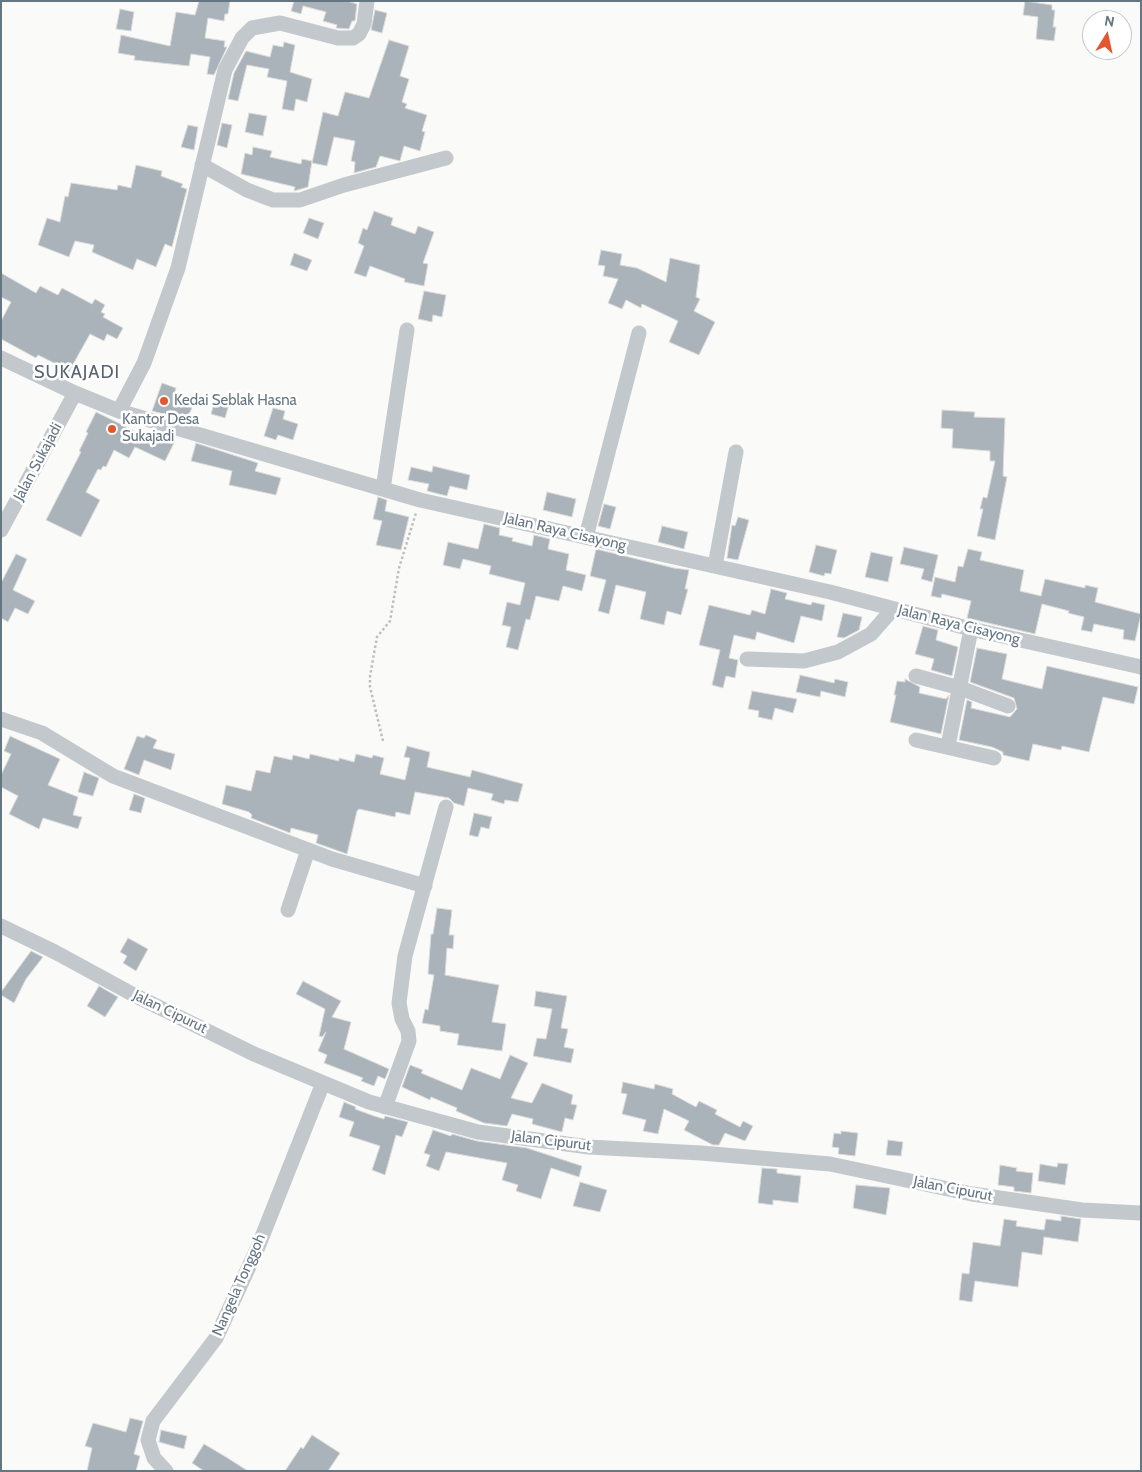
<!DOCTYPE html>
<style>
body{margin:0}
#map{position:relative;width:1142px;height:1472px;overflow:hidden;background:#fafaf8;font-family:Cabin,sans-serif}
canvas{display:block}
.frame{position:absolute;inset:0;border:2px solid #657683;pointer-events:none}
.north{position:absolute;left:1082px;top:10px;width:50px;height:50px;box-sizing:border-box;background:#fff;border:1px solid #c1c8cd;border-radius:50%;rotate:10deg;font-size:14px;font-weight:700;line-height:20px;text-align:center;color:#657683}
.north::after{content:'';display:block;margin:auto;width:18px;height:22px;background:#e4572e;clip-path:polygon(50% 0,100% 100%,50% 72%,0 100%)}
</style>
<div id="map">
<canvas width="1142" height="1472"></canvas>
<div class="frame"></div>
<div class="north">N</div>
</div>
<script>
const ctx = document.querySelector('canvas').getContext('2d');
ctx.lineJoin = 'round';
function fill(path, color) {
  ctx.fillStyle = color;
  ctx.fill(path, 'evenodd');
}
function shape(rows) {
  const path = new Path2D();
  for (const r of rows) {
    path.moveTo(r[0], r[1]);
    for (let i = 2; i < r.length; i += 2) path.lineTo(r[i], r[i + 1]);
  }
  return path;
}
function stroke(path, color, width, dash) {
  ctx.strokeStyle = color;
  ctx.lineWidth = width;
  ctx.lineCap = dash ? 'butt' : 'round';
  ctx.setLineDash(dash || []);
  ctx.stroke(path);
}
function write(font, color, halo, rows, align = 'center') {
  ctx.font = font + ' Cabin,sans-serif';
  ctx.lineWidth = 5;
  ctx.setLineDash([]);
  ctx.textBaseline = 'middle';
  ctx.strokeStyle = halo;
  ctx.fillStyle = color;
  for (const [text, x, y, turn = 0] of rows) {
    ctx.save();
    ctx.translate(x, y);
    ctx.rotate((+turn || 0) * Math.PI / 180);
    ctx.textAlign = isNaN(turn) ? turn : align;
    if (halo) ctx.strokeText(text, 0, 0);
    ctx.fillText(text, 0, 0);
    ctx.restore();
  }
}
const building = shape([
 [199,1,230,1,228,14,225,14,224,21,208,18,205,38,225,41,224,47,227,47,214,75,207,74,210,57,191,54,189,66,134,60,135,56,118,53,121,35,170,46,176,12,195,15,199,1],
 [294,1,347,1,357,4,355,21,352,21,349,29,336,28,337,25,323,21,326,12,303,6,301,14,291,11,294,1],
 [1025,1,1052,5,1052,10,1055,10,1053,27,1056,27,1054,41,1036,39,1038,17,1023,15,1025,1],
 [120,9,134,12,131,31,116,29,120,9],
 [375,10,387,13,382,33,371,30,375,10],
 [389,40,409,46,400,76,409,79,402,102,407,104,405,108,427,115,422,131,425,132,420,151,404,146,400,161,380,156,376,167,354,173,355,162,351,161,355,141,334,137,327,166,312,163,323,112,338,116,345,92,369,98,389,40],
 [284,42,295,45,290,72,312,79,307,102,296,99,294,111,282,109,287,81,267,77,269,69,247,65,238,101,228,99,234,73,246,51,270,57,273,45,283,47,284,42],
 [249,113,267,116,263,136,245,132,249,113],
 [222,123,232,125,227,148,217,145,222,123],
 [188,125,198,127,194,150,181,147,188,125],
 [253,147,272,151,270,157,301,164,302,159,312,161,308,187,294,191,295,187,241,174,245,153,252,155,253,147],
 [136,165,162,171,161,176,183,184,181,187,187,189,172,247,165,244,156,267,137,259,133,270,92,252,94,245,75,241,69,257,38,245,47,218,60,222,65,196,68,197,71,183,117,190,118,185,131,188,136,165],
 [374,211,393,218,391,225,415,234,418,226,434,232,423,263,428,264,424,286,404,282,405,279,370,266,366,277,354,273,364,246,358,243,363,228,367,230,374,211],
 [309,218,324,223,318,239,303,233,309,218],
 [601,250,622,254,620,265,637,268,666,282,670,258,700,265,696,297,700,299,694,311,715,322,699,355,669,342,678,321,642,304,641,308,626,300,622,309,608,303,618,279,603,276,605,266,598,265,601,250],
 [294,253,312,260,307,271,290,265,294,253],
 [1,273,36,293,40,286,58,295,62,288,92,304,95,299,105,305,101,312,105,314,103,317,123,328,117,339,107,334,104,341,90,334,67,375,58,370,60,366,38,355,36,358,1,339,1,321,11,302,1,297,1,273],
 [424,291,446,295,442,317,433,315,432,322,418,319,424,291],
 [162,383,176,388,175,392,192,397,189,407,192,408,186,420,152,411,162,383],
 [217,393,231,398,225,418,211,414,217,393],
 [273,408,285,411,283,419,298,424,293,440,278,435,276,440,264,436,273,408],
 [942,410,975,412,974,417,1005,418,1003,476,1007,477,995,540,977,536,983,509,980,509,983,497,987,498,995,461,990,461,990,451,952,448,953,429,941,428,942,410],
 [96,412,155,441,159,433,175,441,165,461,135,447,129,458,114,450,106,467,103,466,101,470,98,469,86,492,100,500,81,537,46,520,81,452,79,451,88,433,86,432,96,412],
 [196,443,258,463,255,471,281,478,276,495,229,485,232,471,191,461,196,443],
 [433,466,470,475,467,490,450,486,447,496,427,491,429,484,408,480,411,467,432,472,433,466],
 [547,492,576,499,572,517,543,510,547,492],
 [378,497,387,500,385,511,409,517,401,550,376,545,382,521,373,519,378,497],
 [604,504,616,507,610,529,598,526,604,504],
 [738,517,749,520,738,560,727,558,732,525,735,526,738,517],
 [484,524,500,528,499,535,513,538,512,541,532,546,534,535,550,539,548,549,569,554,566,570,586,575,582,591,563,586,559,601,536,596,530,620,526,619,518,650,506,647,511,627,502,625,507,602,520,605,525,583,489,574,491,566,463,559,460,569,443,565,448,542,478,549,484,524],
 [662,526,688,532,684,549,658,542,662,526],
 [816,545,837,550,831,574,825,573,824,576,809,572,816,545],
 [904,547,938,555,932,582,921,579,924,569,900,564,904,547],
 [596,549,674,568,689,570,685,589,688,589,681,615,667,611,664,625,640,619,646,592,616,585,609,614,598,611,606,580,590,576,596,549],
 [968,549,982,552,980,560,1024,570,1020,591,1041,596,1045,579,1085,588,1085,585,1098,588,1095,602,1141,614,1135,641,1123,639,1124,630,1094,624,1092,632,1081,630,1084,617,1068,613,1069,611,1042,604,1035,634,967,618,971,601,942,594,941,598,931,596,935,577,955,582,958,566,963,567,968,549],
 [871,552,893,557,888,582,865,577,871,552],
 [16,554,27,559,13,590,35,601,28,614,15,608,8,622,1,618,1,583,16,554],
 [771,589,787,593,785,599,811,605,812,602,825,605,822,621,801,616,794,643,757,632,755,640,734,635,729,658,738,660,735,678,726,676,723,688,712,685,720,650,699,645,709,605,750,615,752,610,765,614,771,589],
 [843,613,862,617,859,630,844,638,837,637,843,613],
 [923,626,938,630,936,640,958,647,952,676,931,670,934,659,915,654,923,626],
 [977,648,1007,654,1002,679,1042,689,1047,666,1138,687,1134,704,1103,697,1089,752,1062,746,1061,750,1033,744,1029,761,1003,755,1003,752,992,747,959,740,967,700,972,702,971,708,1010,717,1017,709,1014,698,970,682,977,648],
 [800,675,834,683,835,679,848,682,845,697,821,691,820,697,796,692,800,675],
 [905,679,920,687,919,693,946,699,949,695,941,734,890,722,896,695,894,695,897,681,905,682,905,679],
 [752,691,797,699,793,713,775,708,772,720,758,717,759,711,748,709,752,691],
 [146,735,157,740,153,748,175,754,171,770,144,760,139,775,124,769,137,736,144,738,146,735],
 [10,736,60,759,48,785,78,797,73,815,82,817,78,829,43,818,39,829,9,814,18,796,1,787,1,775,11,754,4,751,10,736],
 [407,746,430,752,427,767,470,777,472,770,523,784,518,802,505,800,504,804,491,800,493,794,468,788,464,806,454,803,449,798,415,792,410,815,396,812,395,817,359,809,357,811,347,854,316,843,318,835,291,828,290,833,251,818,252,815,249,812,222,804,226,785,251,791,256,770,270,773,274,756,292,760,293,755,309,759,310,754,339,761,339,758,354,762,356,754,372,758,373,755,384,758,380,774,405,780,410,758,404,757,407,746],
 [84,772,99,778,93,796,78,792,84,772],
 [134,794,145,798,141,813,129,810,134,794],
 [474,813,492,817,489,829,481,827,478,837,469,835,474,813],
 [437,908,452,910,449,935,454,935,453,949,447,948,445,975,499,985,492,1022,506,1024,502,1051,457,1045,459,1034,440,1031,440,1026,422,1023,425,1009,428,1010,434,975,428,974,431,934,433,934,437,908],
 [128,938,148,949,136,971,123,963,127,956,120,952,128,938],
 [31,951,43,957,26,979,14,1003,1,995,1,992,31,951],
 [303,981,341,1001,332,1017,351,1022,344,1049,389,1069,385,1079,378,1076,374,1086,361,1081,363,1078,324,1063,327,1055,318,1051,326,1032,322,1037,319,1036,325,1009,296,994,303,981],
 [99,986,118,997,105,1017,87,1006,99,986],
 [536,991,567,996,561,1028,568,1029,564,1047,574,1049,571,1063,533,1056,537,1038,546,1039,552,1009,534,1006,536,991],
 [510,1055,528,1063,511,1098,532,1103,542,1083,573,1095,571,1104,577,1105,573,1120,565,1118,562,1132,532,1124,533,1119,512,1114,507,1126,484,1123,456,1111,457,1108,431,1097,430,1100,402,1087,410,1065,423,1070,421,1073,462,1090,471,1068,500,1079,510,1055],
 [623,1082,654,1089,655,1084,673,1089,672,1094,696,1107,699,1101,717,1110,715,1114,740,1127,743,1121,753,1126,745,1141,725,1133,719,1145,713,1145,684,1130,689,1121,664,1109,658,1134,643,1131,646,1120,622,1114,627,1094,621,1093,623,1082],
 [344,1102,356,1107,355,1109,374,1116,384,1119,385,1116,408,1122,402,1137,396,1135,385,1175,372,1170,380,1146,349,1136,354,1122,339,1117,344,1102],
 [433,1130,451,1136,452,1134,477,1141,527,1148,582,1166,579,1177,551,1168,541,1199,516,1191,518,1185,502,1180,507,1163,446,1152,439,1171,426,1166,430,1155,424,1153,433,1130],
 [841,1131,858,1133,855,1156,838,1154,839,1148,832,1147,834,1133,841,1134,841,1131],
 [888,1140,903,1142,901,1156,886,1155,888,1140],
 [1058,1163,1068,1164,1065,1185,1038,1181,1040,1164,1057,1167,1058,1163],
 [1000,1165,1017,1168,1016,1171,1033,1173,1031,1193,1014,1191,1014,1187,998,1185,1000,1165],
 [762,1168,777,1169,777,1173,801,1176,798,1203,773,1200,773,1205,758,1203,762,1168],
 [580,1182,607,1190,600,1212,573,1206,580,1182],
 [856,1185,890,1188,886,1215,853,1208,856,1185],
 [1061,1216,1081,1219,1078,1242,1044,1237,1042,1255,1022,1252,1018,1287,975,1281,972,1302,959,1300,962,1273,969,1274,973,1242,1000,1246,1004,1219,1017,1221,1016,1226,1044,1230,1046,1219,1061,1221,1061,1216],
 [130,1418,143,1421,134,1454,140,1456,136,1471,87,1471,92,1448,85,1446,93,1423,126,1432,130,1418],
 [161,1430,187,1436,184,1449,159,1442,161,1430],
 [312,1435,340,1453,328,1471,285,1471,301,1447,303,1449,312,1435],
 [204,1444,226,1457,248,1471,204,1471,192,1463,204,1444]
]);
fill(building, '#aab3b9');
stroke(building, '#dcdcda', 1);
stroke(shape([
 [383,741,370,687,370,676,377,637,390,621,399,568,416,513]
]), '#bbbfc2', 2.5, [2.5, 2.5]);
stroke(shape([
 [202,165,247,190,273,200,300,200,344,185,446,158],
 [1,358,75,393,119,411,420,500,830,592,971,629,1141,667],
 [119,411,144,363,178,268,225,70,242,38,252,28,280,23,338,38,353,38,359,34,364,24,367,1],
 [383,489,407,330],
 [1,530,75,393],
 [586,537,639,333],
 [715,566,736,452],
 [747,659,804,661,838,652,871,634,893,609],
 [916,676,960,688,1008,706],
 [1,719,42,733,113,776,332,859,425,886],
 [916,740,994,758],
 [948,746,971,629],
 [288,910,308,850],
 [1,926,55,952,134,995,254,1054,369,1102,478,1132,589,1147,701,1153,830,1164,972,1194,1082,1210,1141,1213],
 [385,1107,409,1041,408,1031,402,1019,399,1003,405,956,446,807],
 [166,1471,154,1458,148,1440,153,1421,216,1338,258,1247,323,1083]
]), '#c3c8cc', 15);
for (const [x, y, r, color] of [
 [164,401,5,"#e4572e"],
 [112,429,5,"#e4572e"]
]) {
  const dot = new Path2D();
  dot.arc(x, y, r, 0, 2 * Math.PI);
  ctx.fillStyle = color;
  ctx.fill(dot);
  stroke(dot, '#fff', 2);
}
write('15px', '#657683', '#fff', [
 ["Kedai Seblak Hasna",174,401],
 ["Kantor Desa",122,420],
 ["Sukajadi",122,437]
], 'left');
write('15px', '#657683', '#fff', [
 ["Jalan Sukajadi",38,462,-62],
 ["Jalan Raya Cisayong",565,532,13],
 ["Jalan Raya Cisayong",959,625,14],
 ["Jalan Cipurut",170,1012,26],
 ["Jalan Cipurut",551,1141,7],
 ["Jalan Cipurut",953,1189,11],
 ["Nangela Tonggoh",239,1285,-66]
]);
ctx.letterSpacing = '1px';
write('18px', '#57646e', '#fff', [
 ["SUKAJADI",77,373]
]);
ctx.letterSpacing = '0px';
</script>
